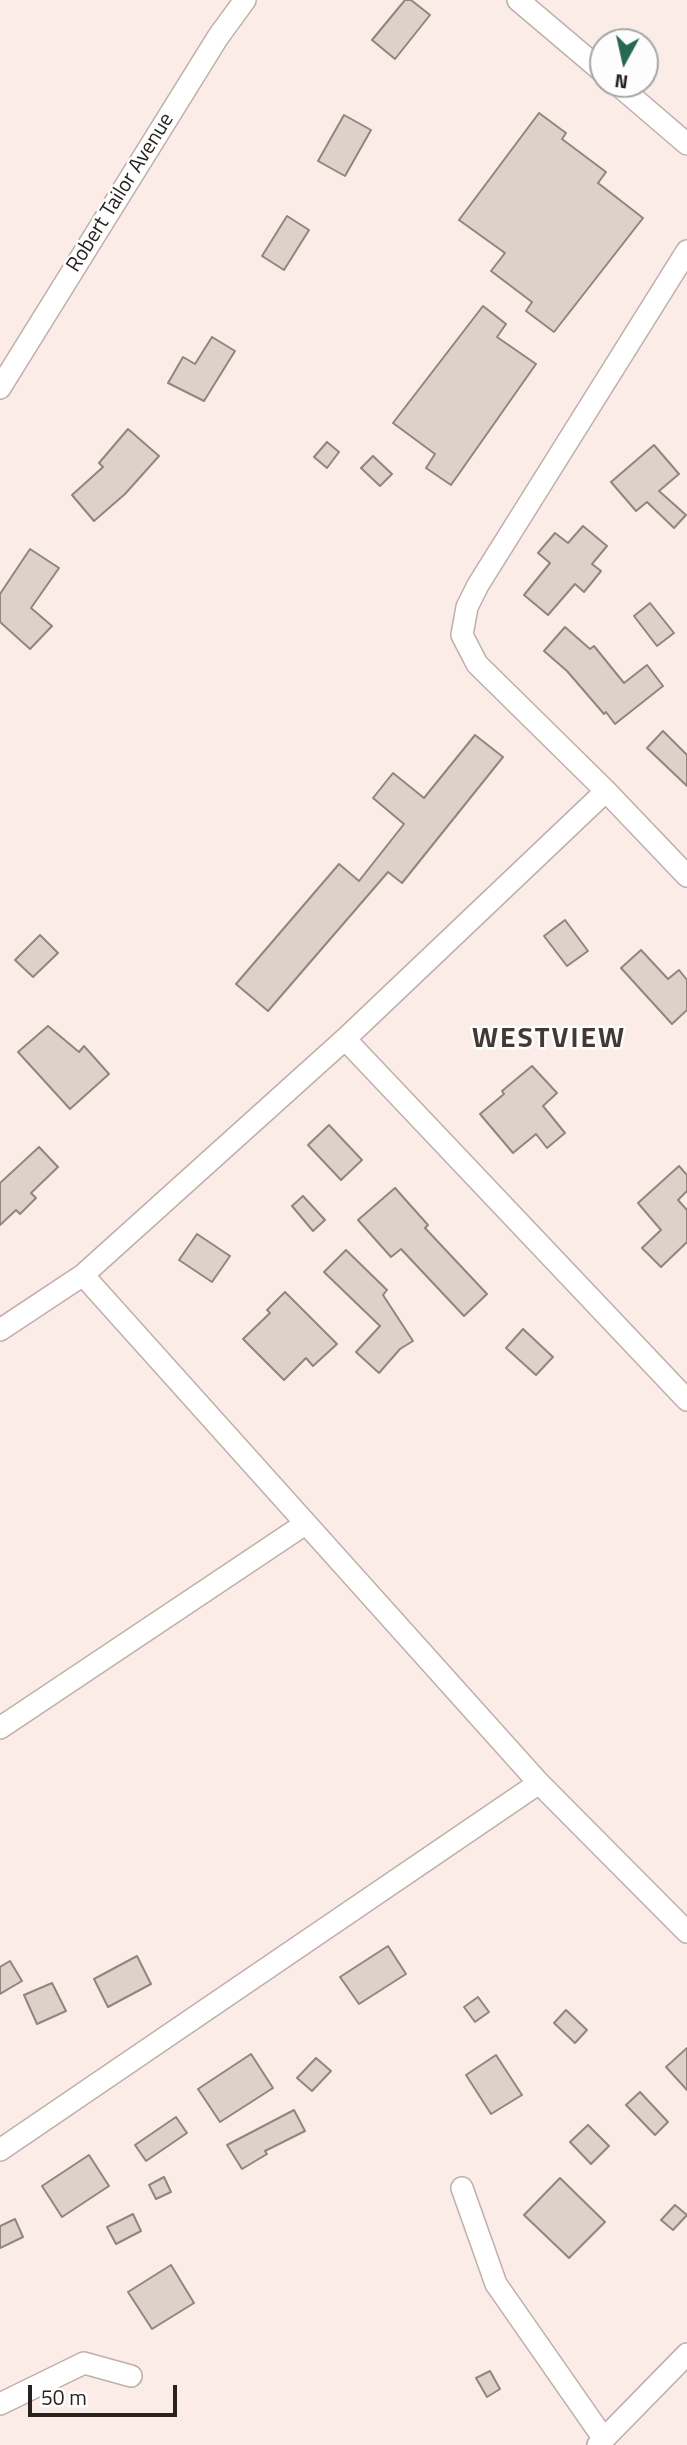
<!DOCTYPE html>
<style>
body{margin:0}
#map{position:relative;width:687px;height:2445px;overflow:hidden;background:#fbece7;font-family:"Titillium Web",sans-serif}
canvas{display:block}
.north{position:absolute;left:589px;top:28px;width:70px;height:70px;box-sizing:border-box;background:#fdfdfd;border:2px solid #a7a5a5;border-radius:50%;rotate:188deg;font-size:19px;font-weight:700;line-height:28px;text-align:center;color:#272220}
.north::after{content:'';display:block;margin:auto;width:24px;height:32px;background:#286754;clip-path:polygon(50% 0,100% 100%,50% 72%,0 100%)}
.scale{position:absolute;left:28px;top:2385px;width:149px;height:32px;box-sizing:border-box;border:4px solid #272220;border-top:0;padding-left:9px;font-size:21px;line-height:24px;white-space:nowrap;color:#272220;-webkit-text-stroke:5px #fdfdfd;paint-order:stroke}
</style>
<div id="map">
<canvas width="687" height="2445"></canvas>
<div class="north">N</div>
<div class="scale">50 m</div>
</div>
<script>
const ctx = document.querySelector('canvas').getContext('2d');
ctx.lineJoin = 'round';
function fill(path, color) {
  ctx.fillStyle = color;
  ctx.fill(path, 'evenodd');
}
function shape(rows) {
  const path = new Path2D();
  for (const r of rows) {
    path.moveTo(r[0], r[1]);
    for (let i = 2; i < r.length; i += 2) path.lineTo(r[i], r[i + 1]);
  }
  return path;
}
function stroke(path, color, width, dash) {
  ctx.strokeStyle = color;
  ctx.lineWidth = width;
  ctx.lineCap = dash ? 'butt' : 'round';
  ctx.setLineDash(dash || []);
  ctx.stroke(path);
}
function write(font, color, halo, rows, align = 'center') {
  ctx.font = font + ' "Titillium Web",sans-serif';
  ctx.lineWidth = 5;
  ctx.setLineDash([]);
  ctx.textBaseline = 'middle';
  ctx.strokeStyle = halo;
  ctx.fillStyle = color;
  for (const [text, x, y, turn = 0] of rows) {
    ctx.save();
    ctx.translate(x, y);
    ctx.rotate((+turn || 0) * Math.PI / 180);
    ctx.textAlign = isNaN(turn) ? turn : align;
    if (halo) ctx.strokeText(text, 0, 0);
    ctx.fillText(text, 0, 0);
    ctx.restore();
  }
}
const building = shape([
 [405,0,411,0,430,15,395,59,372,40,405,0],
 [539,113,566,133,562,139,606,172,598,183,643,218,554,332,526,311,532,302,491,271,505,253,459,220,539,113],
 [344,115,371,130,345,176,318,161,344,115],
 [287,216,309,230,284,270,262,256,287,216],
 [483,306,506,324,497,337,536,364,451,485,426,468,435,454,393,423,483,306],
 [212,337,235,351,204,401,168,383,183,357,195,364,212,337],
 [128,429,159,456,125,494,94,521,72,495,103,467,99,463,128,429],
 [327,442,339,452,327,468,314,457,327,442],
 [654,445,679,474,659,491,686,515,674,528,647,502,636,511,611,482,654,445],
 [373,456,392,474,380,486,361,468,373,456],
 [583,526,607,546,592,564,601,571,584,592,575,584,548,615,524,595,550,563,538,553,555,533,568,543,583,526],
 [30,549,59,568,31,608,52,626,30,649,0,622,0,594,30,549],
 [650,603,674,633,657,646,634,616,650,603],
 [565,627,590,649,594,646,624,683,647,665,663,686,615,724,606,712,604,714,567,671,544,651,565,627],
 [663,731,687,755,687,786,647,748,663,731],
 [475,735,503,757,402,883,388,872,268,1011,236,984,339,864,359,881,404,824,373,798,393,773,424,798,475,735],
 [565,920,588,951,567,966,544,936,565,920],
 [40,935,58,953,33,977,15,960,40,935],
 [641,950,668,979,679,970,687,980,687,1010,672,1024,621,968,641,950],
 [48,1026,79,1052,84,1046,109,1074,70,1109,18,1052,48,1026],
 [532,1066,557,1093,543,1106,565,1133,547,1148,536,1134,513,1153,480,1114,504,1094,502,1091,532,1066],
 [329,1125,362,1160,341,1180,308,1145,329,1125],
 [39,1147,58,1167,31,1193,36,1198,20,1214,16,1210,0,1225,0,1183,39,1147],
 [679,1166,687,1175,687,1191,678,1200,687,1210,687,1242,661,1267,642,1248,661,1230,638,1203,679,1166],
 [395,1188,428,1225,425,1228,487,1294,464,1316,401,1249,391,1257,358,1220,395,1188],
 [303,1196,325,1220,313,1231,292,1206,303,1196],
 [197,1234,230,1256,212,1282,179,1260,197,1234],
 [346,1250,387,1290,383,1295,413,1341,400,1349,379,1373,356,1352,380,1326,324,1272,346,1250],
 [285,1292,337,1344,313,1366,306,1358,284,1380,243,1339,270,1313,267,1310,285,1292],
 [523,1329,553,1357,536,1375,506,1348,523,1329],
 [388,1946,406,1974,359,2004,340,1977,388,1946],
 [137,1956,151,1984,108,2007,94,1979,137,1956],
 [10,1961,22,1981,0,1994,0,1967,10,1961],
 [52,1983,66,2011,37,2024,24,1995,52,1983],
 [478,1997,489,2012,475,2022,464,2007,478,1997],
 [566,2010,587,2030,575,2043,554,2023,566,2010],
 [687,2048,687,2090,666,2067,687,2048],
 [251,2054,273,2088,220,2122,198,2089,251,2054],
 [496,2055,522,2095,491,2114,466,2075,496,2055],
 [316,2058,331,2071,312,2091,297,2078,316,2058],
 [640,2092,668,2122,655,2135,626,2105,640,2092],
 [294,2110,305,2131,265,2151,267,2154,242,2169,227,2145,294,2110],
 [176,2117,187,2133,146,2161,135,2145,176,2117],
 [588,2125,609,2146,591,2164,570,2142,588,2125],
 [89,2155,109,2186,62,2217,42,2186,89,2155],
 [164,2177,171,2192,156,2199,149,2185,164,2177],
 [560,2178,605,2222,569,2258,524,2215,560,2178],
 [675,2205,687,2215,673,2230,661,2220,675,2205],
 [133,2214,141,2231,116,2244,107,2227,133,2214],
 [15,2219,23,2237,0,2248,0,2226,15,2219],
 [171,2265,194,2303,152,2329,128,2292,171,2265],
 [490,2371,500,2389,487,2397,476,2378,490,2371]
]);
fill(building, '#dcd2c8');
stroke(building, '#90867d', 2);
const minor = shape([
 [518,0,603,72],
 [617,84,687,144],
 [687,251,478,585,467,607,462,635,477,664,606,791,687,876],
 [0,388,218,37,245,0],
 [345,1039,687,1400],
 [83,1275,539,1783,687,1932],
 [0,1330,83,1275,345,1039,606,791],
 [0,1728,305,1524],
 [0,2150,539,1783],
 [462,2188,496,2284,604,2439],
 [0,2404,84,2363,131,2376],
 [598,2445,687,2354]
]);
stroke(minor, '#beafaa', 24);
stroke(minor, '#fff', 21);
write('21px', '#272220', '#fdfdfd', [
 ["Robert Tailor Avenue",121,193,-58]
]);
ctx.letterSpacing = '2px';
write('bold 28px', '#433833', '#fdfdfd', [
 ["WESTVIEW",549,1040]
]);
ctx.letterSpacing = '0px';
</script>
